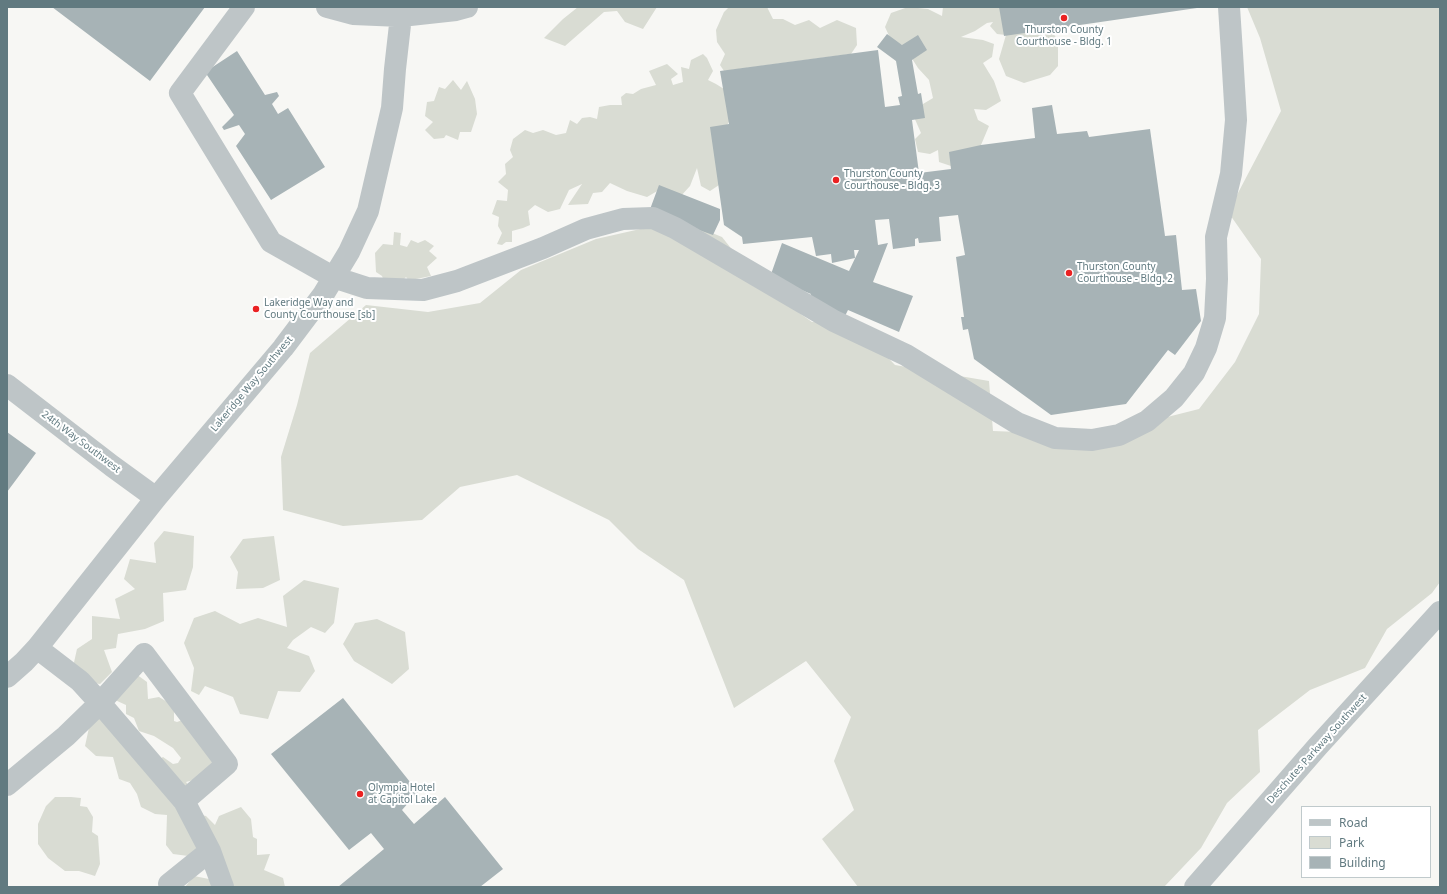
<!DOCTYPE html>
<style>
body{margin:0}
#map{position:relative;width:1447px;height:894px;overflow:hidden;background:#f7f7f4;font-family:"Noto Sans",sans-serif}
canvas{display:block}
.frame{position:absolute;inset:0;border:8px solid #617a80;pointer-events:none}
.legend{position:absolute;left:1301px;top:806px;width:130px;height:72px;box-sizing:border-box;background:#fff;border:1px solid #c0cacc;margin:0;padding:5px 7px;list-style:none;font-size:12px;color:#617a80}
.legend li{display:flex;align-items:center;gap:8px;height:20px}
.legend b{width:20px;border:1px solid #c0cacc}
</style>
<div id="map">
<canvas width="1447" height="894"></canvas>
<div class="frame"></div>
<ul class="legend">
<li><b style="height:5px;background:#bec5c7"></b>Road</li>
<li><b style="height:11px;background:#d9dcd3"></b>Park</li>
<li><b style="height:11px;background:#a7b3b6"></b>Building</li>
</ul>
</div>
<script>
const ctx = document.querySelector('canvas').getContext('2d');
ctx.lineJoin = 'round';
function fill(path, color) {
  ctx.fillStyle = color;
  ctx.fill(path, 'evenodd');
}
function shape(rows) {
  const path = new Path2D();
  for (const r of rows) {
    path.moveTo(r[0], r[1]);
    for (let i = 2; i < r.length; i += 2) path.lineTo(r[i], r[i + 1]);
  }
  return path;
}
function stroke(path, color, width, dash) {
  ctx.strokeStyle = color;
  ctx.lineWidth = width;
  ctx.lineCap = dash ? 'butt' : 'round';
  ctx.setLineDash(dash || []);
  ctx.stroke(path);
}
function write(font, color, halo, rows, align = 'center') {
  ctx.font = font + ' "Noto Sans",sans-serif';
  ctx.lineWidth = 4;
  ctx.setLineDash([]);
  ctx.textBaseline = 'middle';
  ctx.strokeStyle = halo;
  ctx.fillStyle = color;
  for (const [text, x, y, turn = 0] of rows) {
    ctx.save();
    ctx.translate(x, y);
    ctx.rotate((+turn || 0) * Math.PI / 180);
    ctx.textAlign = isNaN(turn) ? turn : align;
    if (halo) ctx.strokeText(text, 0, 0);
    ctx.fillText(text, 0, 0);
    ctx.restore();
  }
}
fill(shape([
 [578,7,657,7,643,29,625,22,617,11,604,12,565,46,544,38,563,19],
 [729,7,767,7,773,19,783,19,795,25,809,20,820,28,837,20,856,28,857,45,851,54,724,71,720,65,725,54,717,42,716,30,724,12],
 [908,7,928,9,942,16,943,7,1015,7,1046,24,1058,40,1058,66,1050,75,1024,83,1006,76,999,59,1006,35,997,34,990,26,993,22,987,23,975,31,961,37,983,40,994,44,992,57,983,63,994,81,1001,101,986,110,974,109,978,120,989,126,981,145,983,150,954,167,939,162,938,150,930,154,918,152,915,139,921,133,914,117,923,104,933,98,929,80,918,68,904,46,891,40,885,27,891,13],
 [1247,7,1440,7,1440,582,1432,593,1387,629,1365,668,1310,690,1258,730,1260,772,1227,803,1201,848,1164,887,858,887,822,839,854,810,834,761,851,717,806,661,734,708,684,580,638,549,609,520,517,475,460,487,422,520,343,526,283,510,281,457,297,405,310,353,366,305,428,312,480,303,521,270,596,239,680,220,722,237,761,286,812,322,854,322,895,365,989,381,993,431,1096,435,1199,409,1235,362,1259,314,1261,259,1228,212,1281,111,1260,38],
 [703,54,707,58,713,71,708,80,716,84,724,89,734,113,722,134,719,185,710,191,701,186,697,168,690,186,680,197,659,190,647,197,627,191,610,183,602,192,593,193,588,204,568,205,582,184,569,190,560,209,548,212,535,205,528,211,530,225,523,228,512,231,512,242,506,242,502,245,497,244,502,233,498,226,499,217,492,214,497,200,507,201,508,190,498,182,506,174,505,164,513,157,510,150,513,139,525,130,533,133,543,130,556,135,566,133,570,120,577,124,582,118,590,117,597,119,599,107,610,105,622,105,621,97,626,93,633,94,641,89,656,85,649,71,667,64,678,74,671,79,673,85,683,82,681,67,689,69,691,60],
 [453,80,461,90,467,81,475,99,477,114,471,132,460,132,458,140,446,135,444,138,434,139,425,130,433,122,425,116,427,102,434,101,439,87,445,89],
 [394,232,401,233,400,245,407,247,411,240,418,243,425,240,434,246,429,251,437,258,427,267,431,276,416,279,412,285,406,277,397,287,386,287,382,276,376,272,375,253,383,244,393,245],
 [164,531,194,536,193,567,186,590,163,593,164,621,145,629,118,634,116,648,104,650,112,672,100,684,80,681,73,667,77,649,92,639,92,616,120,619,115,599,135,589,124,579,130,559,156,563,154,543],
 [274,536,280,580,263,588,236,589,238,572,230,557,243,539],
 [304,580,339,588,334,623,325,633,311,627,293,640,287,648,309,656,315,671,300,692,278,691,268,719,240,714,233,697,205,686,199,695,191,691,194,668,184,643,194,618,215,611,240,624,258,618,287,627,283,596],
 [377,619,405,632,409,669,392,684,354,661,343,644,355,623],
 [136,674,147,682,148,699,159,697,174,706,174,721,177,722,185,719,217,764,205,777,186,782,196,795,191,813,206,816,215,825,219,816,241,807,251,819,253,837,257,839,257,855,270,854,264,870,283,878,285,887,226,887,196,857,173,854,166,845,167,815,155,814,141,807,137,794,130,783,119,779,113,757,96,756,85,746,90,723,99,712,158,760,163,757,173,764,178,763,181,758,173,748,154,736,139,731,134,718,126,714,126,705,115,700],
 [55,797,71,797,81,798,80,806,87,807,93,817,92,832,98,836,100,864,95,876,79,871,65,871,48,858,38,844,38,824,46,806],
 [194,876,209,879,216,887,185,887]
]), '#d9dcd3');
fill(shape([
 [52,7,205,7,150,81],
 [999,7,1197,7,1197,8,1004,36],
 [887,34,902,45,918,35,927,50,912,60,918,94,921,93,925,118,912,120,919,173,951,169,949,152,981,145,1035,138,1032,108,1052,105,1057,134,1087,131,1089,137,1150,129,1165,236,1176,235,1182,290,1196,289,1201,321,1175,355,1168,350,1126,404,1051,415,974,359,968,329,963,330,961,317,964,317,956,257,965,255,958,215,939,217,941,241,919,243,918,238,915,239,915,246,893,249,889,219,875,220,878,245,888,243,873,282,913,296,899,332,848,310,845,316,808,300,811,294,770,277,782,243,849,271,859,250,854,250,855,258,832,263,831,254,816,256,812,237,743,244,742,237,724,225,710,127,729,124,720,71,878,50,885,107,900,105,898,97,902,96,896,61,877,47],
 [237,51,265,95,277,92,279,96,272,104,278,114,288,108,325,167,271,200,236,146,245,134,239,125,224,130,222,127,234,115,205,72],
 [659,185,720,209,720,220,713,235,649,212],
 [7,432,36,453,7,492],
 [343,698,418,792,402,810,414,824,445,797,503,869,480,887,338,887,384,849,371,833,349,850,271,754]
]), '#a7b3b6');
stroke(shape([
 [244,7,180,93,271,242,333,277,367,288,423,290,457,281,543,248,586,229,623,219,653,218,675,228,834,321,906,355,1017,423,1055,438,1092,440,1119,435,1147,421,1174,398,1194,373,1206,348,1215,318,1217,279,1216,237,1231,174,1236,120,1232,53,1229,7],
 [327,7,353,14,401,16,456,10,467,7],
 [7,385,112,466,156,498],
 [7,677,24,662,37,648,156,498,283,348,323,295,349,252,368,211,392,108,395,69,401,16],
 [7,785,66,736,100,703,80,681,37,648],
 [210,851,223,887],
 [169,884,210,851,184,801,227,764,144,654,100,703,184,801],
 [1195,887,1318,746,1440,612]
]), '#bec5c7', 22);
for (const [x, y, r, color] of [
 [1064,18,4,"#ea2122"],
 [836,180,4,"#ea2122"],
 [1069,273,4,"#ea2122"],
 [256,309,4,"#ea2122"],
 [360,794,4,"#ea2122"]
]) {
  const dot = new Path2D();
  dot.arc(x, y, r, 0, 2 * Math.PI);
  ctx.fillStyle = color;
  ctx.fill(dot);
  stroke(dot, '#fff', 1.5);
}
write('10px', '#617a80', '#fff', [
 ["Thurston County",1064,30,"center"],
 ["Courthouse - Bldg. 1",1064,42,"center"],
 ["Thurston County",844,174],
 ["Courthouse - Bldg. 3",844,186],
 ["Thurston County",1077,267],
 ["Courthouse - Bldg. 2",1077,279],
 ["Lakeridge Way and",264,303],
 ["County Courthouse [sb]",264,315],
 ["Olympia Hotel",368,788],
 ["at Capitol Lake",368,800]
], 'left');
write('10px', '#617a80', '#fff', [
 ["Lakeridge Way Southwest",252,384,-50],
 ["24th Way Southwest",81,442,37],
 ["Deschutes Parkway Southwest",1317,749,-48]
]);
</script>
